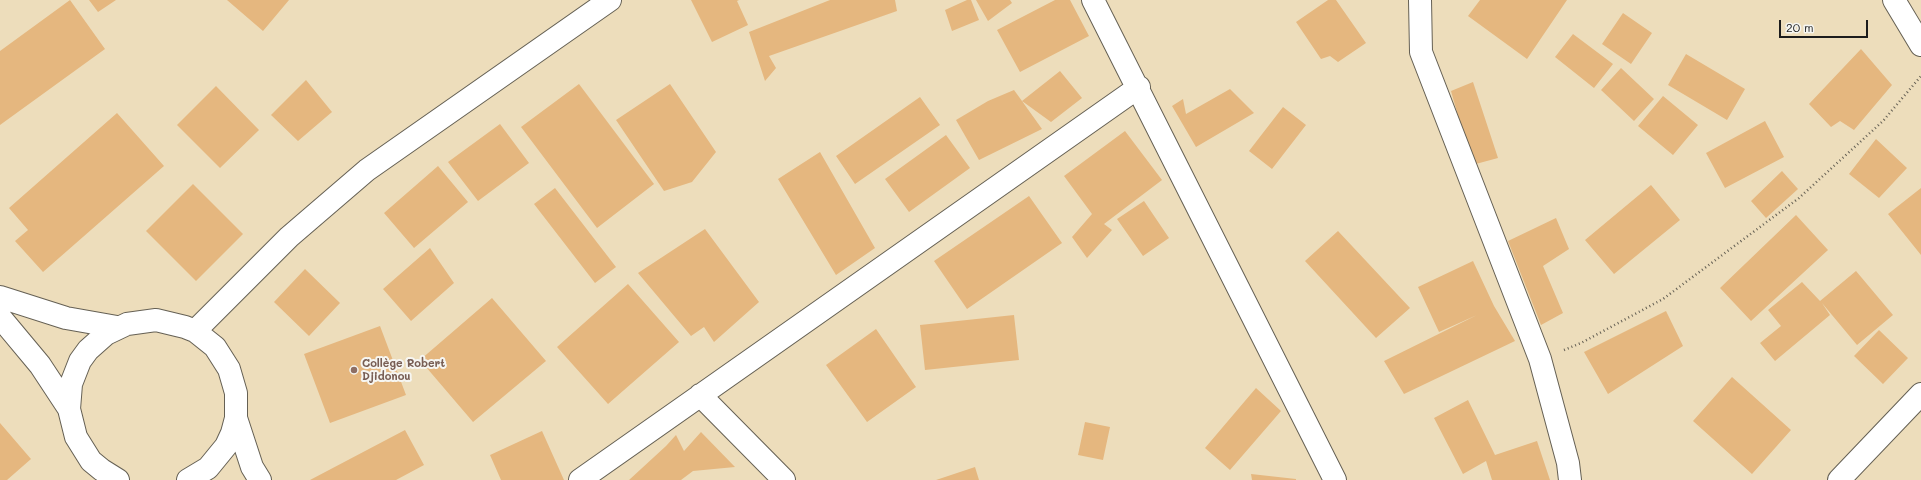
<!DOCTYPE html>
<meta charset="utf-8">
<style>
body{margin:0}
#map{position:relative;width:1921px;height:480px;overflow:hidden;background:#edddbb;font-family:Mali,sans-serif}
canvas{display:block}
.scale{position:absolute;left:1779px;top:20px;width:89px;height:18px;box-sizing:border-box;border:2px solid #1c1c1c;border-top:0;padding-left:5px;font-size:12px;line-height:14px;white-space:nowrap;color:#1c1c1c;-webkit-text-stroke:3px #f6f6f2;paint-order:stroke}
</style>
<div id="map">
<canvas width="1921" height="480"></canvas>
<div class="scale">20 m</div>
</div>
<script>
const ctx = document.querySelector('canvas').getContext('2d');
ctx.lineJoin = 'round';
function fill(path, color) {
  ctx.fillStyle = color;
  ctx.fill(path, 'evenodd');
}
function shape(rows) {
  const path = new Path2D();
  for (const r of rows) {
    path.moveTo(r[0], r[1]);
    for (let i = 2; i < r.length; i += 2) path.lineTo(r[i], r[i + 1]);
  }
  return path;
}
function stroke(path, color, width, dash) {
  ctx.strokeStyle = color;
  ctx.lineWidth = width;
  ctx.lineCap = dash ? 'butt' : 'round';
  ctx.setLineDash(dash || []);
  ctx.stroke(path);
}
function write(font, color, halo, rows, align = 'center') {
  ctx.font = font + ' Mali,sans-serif';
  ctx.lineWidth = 4;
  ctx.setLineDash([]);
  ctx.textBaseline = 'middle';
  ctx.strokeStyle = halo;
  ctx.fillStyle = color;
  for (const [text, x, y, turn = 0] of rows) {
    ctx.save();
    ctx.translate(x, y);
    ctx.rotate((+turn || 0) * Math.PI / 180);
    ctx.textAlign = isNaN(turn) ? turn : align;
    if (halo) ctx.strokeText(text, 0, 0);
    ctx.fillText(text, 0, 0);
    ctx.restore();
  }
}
fill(shape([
 [70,0,105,49,0,125,0,51],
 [89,0,116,0,98,12],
 [227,0,289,0,263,31],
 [691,0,739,0,737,1,748,25,712,42],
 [830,0,895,0,897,11,769,56,776,68,765,81,749,32],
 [967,0,971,0,979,20,952,31,945,10],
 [976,0,1010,0,1012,3,988,21],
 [1055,0,1070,0,1089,36,1020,72,997,30],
 [1328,0,1336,0,1366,43,1338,62,1330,56,1321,59,1296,22],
 [1480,0,1567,0,1527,59,1468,16],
 [1623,13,1652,33,1631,64,1602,44],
 [1573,34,1613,64,1594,88,1555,57],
 [1861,49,1892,85,1854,130,1840,121,1831,127,1809,104],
 [1686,54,1745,89,1727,120,1668,85],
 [1621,68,1654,99,1634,121,1601,90],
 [1060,71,1082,98,1051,122,1022,101,1042,129,979,160,956,120,988,101,1014,90,1022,101],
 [306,80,332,112,298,141,271,115],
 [1473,82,1498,158,1472,165,1451,91],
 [579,84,654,184,597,228,521,127],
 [670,84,716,152,692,182,664,191,616,120],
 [216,86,259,130,220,168,177,125],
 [1230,89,1254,113,1196,147,1172,106,1183,99,1186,114],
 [1663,96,1698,125,1673,155,1638,126],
 [920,97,940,125,855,184,836,156],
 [1283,107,1306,125,1272,169,1249,151],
 [117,113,164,166,43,272,15,241,28,230,9,208],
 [1765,121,1784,157,1725,188,1706,153],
 [500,124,529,163,478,201,448,162],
 [1125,131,1162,180,1104,224,1112,230,1087,258,1072,237,1092,214,1064,176],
 [946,135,970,168,909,212,885,179],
 [1876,139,1907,168,1879,198,1849,174],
 [820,152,875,248,836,275,778,179],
 [438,166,468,202,414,248,384,213],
 [1782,171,1798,189,1766,218,1751,201],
 [193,184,243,234,196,281,146,231],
 [1651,185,1680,220,1614,274,1585,240],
 [555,188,616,267,595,283,534,204],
 [1921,188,1921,255,1888,214],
 [1029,196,1062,243,967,309,934,261],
 [1144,201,1169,238,1143,256,1117,219],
 [1796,215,1828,250,1751,321,1720,288],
 [1556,218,1569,249,1543,266,1563,313,1541,325,1508,241],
 [705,229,759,302,714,342,704,327,691,336,638,273],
 [1338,231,1410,308,1376,338,1305,261],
 [430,248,454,283,411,321,383,289],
 [1473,261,1494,306,1515,341,1404,394,1384,361,1477,315,1439,332,1418,287],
 [305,269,340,303,309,336,274,302],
 [1856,271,1893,315,1857,345,1822,303,1830,315,1775,361,1760,343,1781,326,1768,310,1802,282,1820,301],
 [628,284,679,342,608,404,557,347],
 [492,298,546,361,473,422,420,360],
 [1666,311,1683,346,1608,394,1584,352],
 [1014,315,1019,360,925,370,920,325],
 [380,326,406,395,330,423,304,354],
 [876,329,916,387,867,422,826,365],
 [1879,330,1908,358,1883,384,1854,356],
 [1732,377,1791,430,1752,474,1693,421],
 [1256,388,1281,411,1230,470,1205,448],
 [1468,400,1495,455,1537,441,1550,480,1492,480,1486,461,1463,474,1434,418],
 [1085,422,1110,427,1103,460,1078,455],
 [0,423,31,459,7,480,0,480],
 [405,430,424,465,396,480,310,480],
 [542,431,564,480,501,480,490,455],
 [701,432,735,467,693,471,681,480,629,480,666,446,676,435,684,451],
 [975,467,979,480,936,480],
 [1251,474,1296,479,1296,480,1252,480]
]), '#e5b77f');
const street = shape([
 [1093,0,1335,480],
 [1420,0,1421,52,1540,359,1568,463,1570,480],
 [1894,0,1921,45],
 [700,395,784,480],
 [580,480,1139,87]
]);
const secondary = shape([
 [0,297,66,318,117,327],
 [0,317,40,365,69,409],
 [195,331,289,237,367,170,610,0],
 [236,418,252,467,260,480],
 [118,480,102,470,91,461,76,437,69,409,71,384,80,361,88,350,106,334,127,324,156,320,185,327,195,331,215,347,229,369,236,393,236,418,232,433,226,446,208,468,188,480],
 [1839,480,1921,394]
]);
stroke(street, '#656054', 24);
stroke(secondary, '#656054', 24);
stroke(shape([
 [1564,350,1581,343,1663,299,1799,198,1883,121,1921,76]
]), '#656054', 2.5, [1, 3]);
stroke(street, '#fff', 22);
stroke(secondary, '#fff', 22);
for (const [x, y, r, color] of [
 [354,370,4,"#8d6e63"]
]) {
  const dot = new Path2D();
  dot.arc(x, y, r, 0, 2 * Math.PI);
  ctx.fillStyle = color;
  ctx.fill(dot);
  stroke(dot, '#f6f6f2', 1.5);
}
write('bold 11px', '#785e54', '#f6f6f2', [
 ["Collège Robert",362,364],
 ["Djidonou",362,377]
], 'left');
</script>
